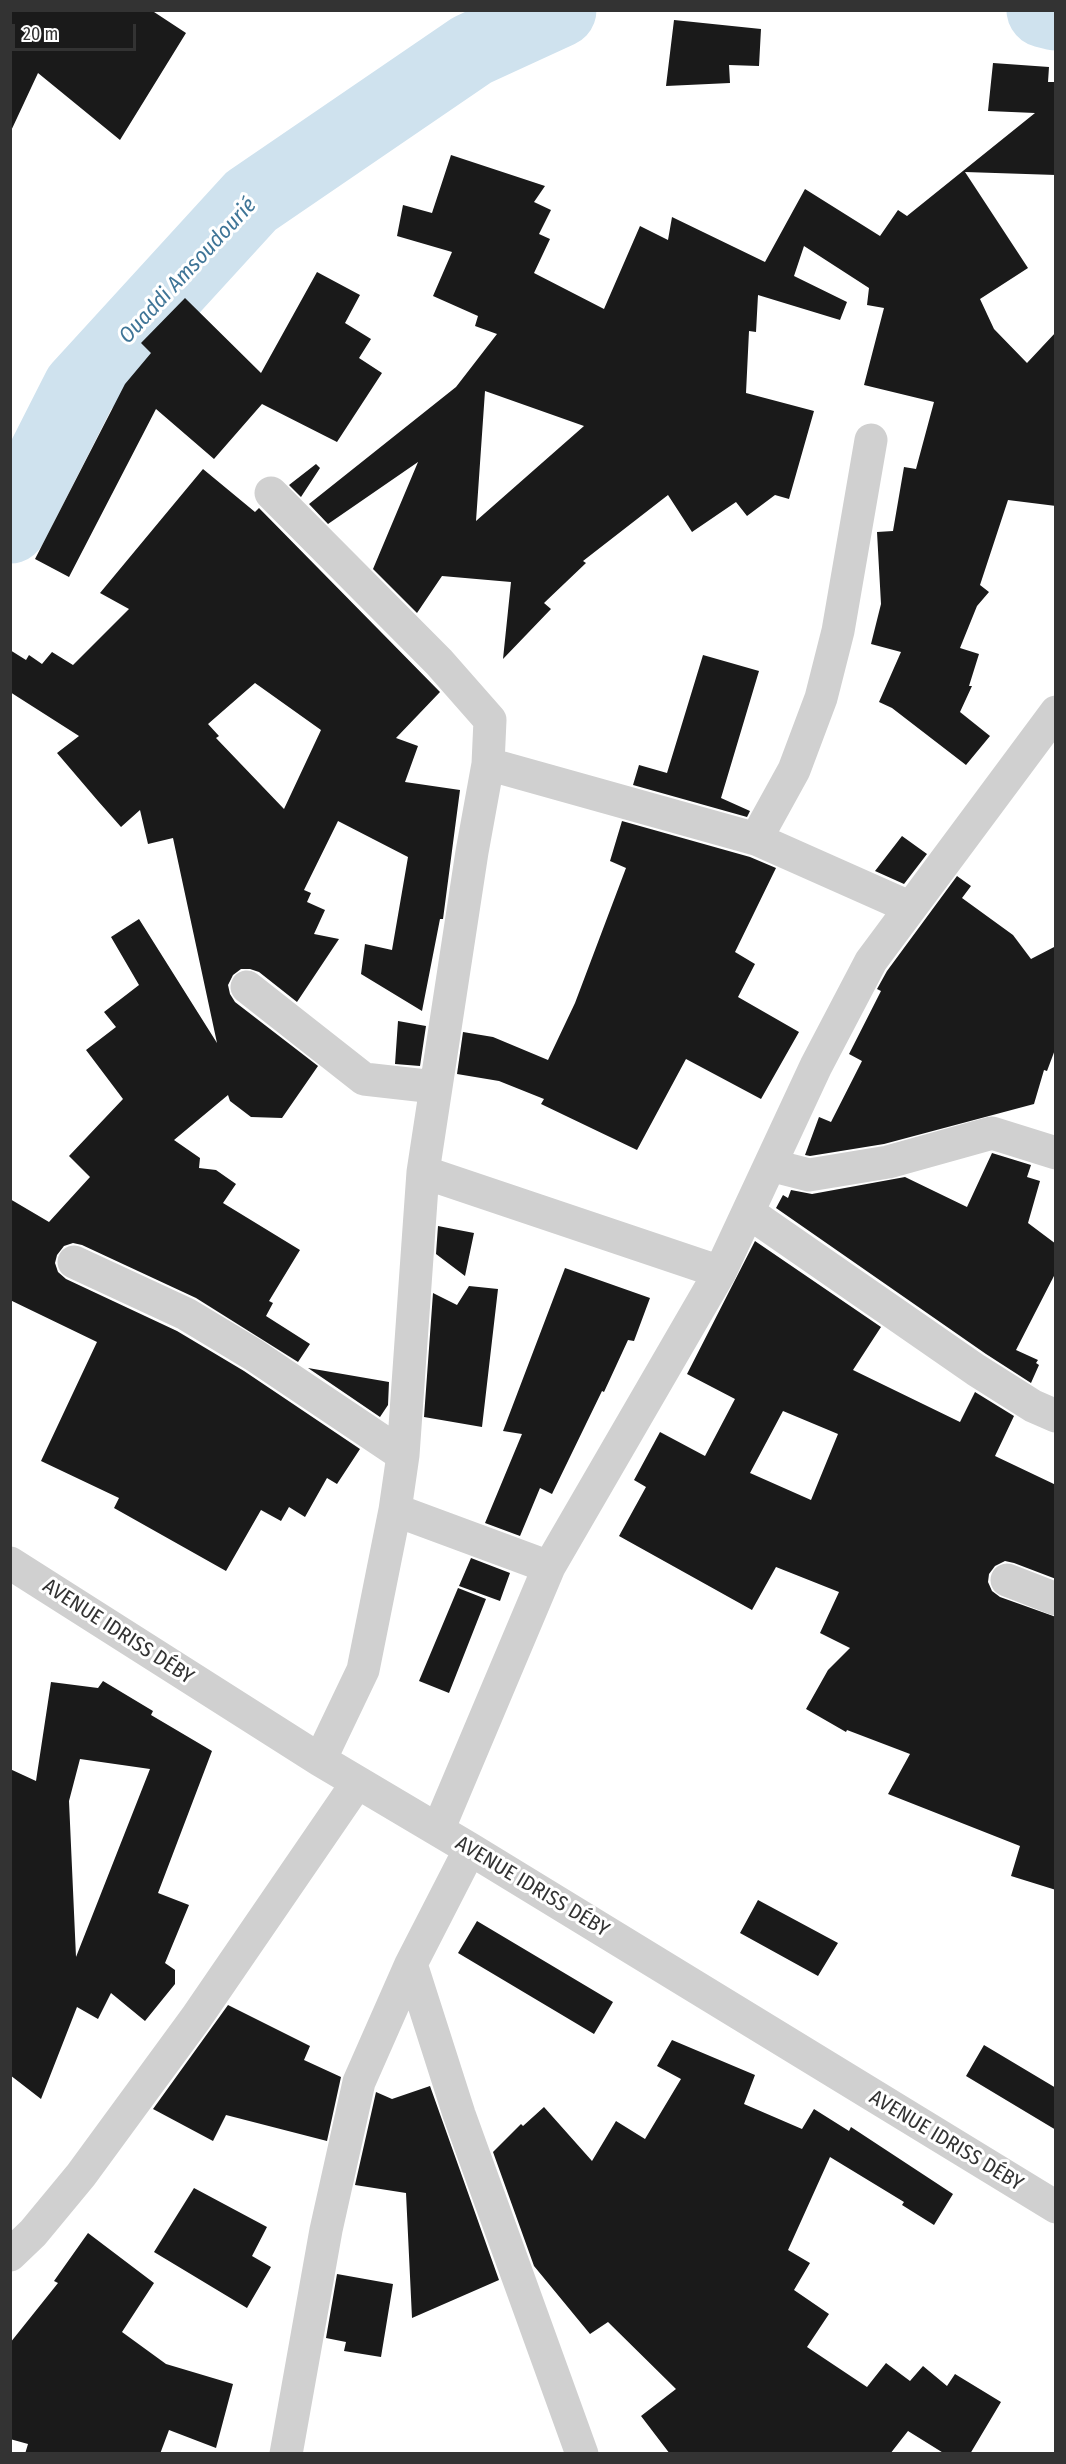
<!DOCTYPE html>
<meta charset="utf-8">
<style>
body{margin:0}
#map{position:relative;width:1066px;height:2464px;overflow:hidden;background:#fff;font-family:"Fira Sans Condensed",sans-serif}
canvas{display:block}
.frame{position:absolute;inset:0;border:12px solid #333;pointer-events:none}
.scale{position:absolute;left:12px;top:24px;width:124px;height:27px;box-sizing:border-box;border:3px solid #333;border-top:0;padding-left:8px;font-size:18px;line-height:21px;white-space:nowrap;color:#333;-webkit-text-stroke:4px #fff;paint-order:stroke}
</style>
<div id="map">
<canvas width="1066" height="2464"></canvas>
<div class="frame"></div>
<div class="scale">20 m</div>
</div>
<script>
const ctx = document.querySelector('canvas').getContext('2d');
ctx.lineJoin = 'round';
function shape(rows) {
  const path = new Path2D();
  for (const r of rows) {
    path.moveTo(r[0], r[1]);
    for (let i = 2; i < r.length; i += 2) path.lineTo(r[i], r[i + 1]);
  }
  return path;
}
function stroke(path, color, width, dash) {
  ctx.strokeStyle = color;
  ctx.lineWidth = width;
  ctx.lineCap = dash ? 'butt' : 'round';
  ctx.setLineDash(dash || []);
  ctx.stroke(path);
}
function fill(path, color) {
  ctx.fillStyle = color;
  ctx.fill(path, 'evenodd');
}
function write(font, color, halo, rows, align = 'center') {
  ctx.font = font + ' "Fira Sans Condensed",sans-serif';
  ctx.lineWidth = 6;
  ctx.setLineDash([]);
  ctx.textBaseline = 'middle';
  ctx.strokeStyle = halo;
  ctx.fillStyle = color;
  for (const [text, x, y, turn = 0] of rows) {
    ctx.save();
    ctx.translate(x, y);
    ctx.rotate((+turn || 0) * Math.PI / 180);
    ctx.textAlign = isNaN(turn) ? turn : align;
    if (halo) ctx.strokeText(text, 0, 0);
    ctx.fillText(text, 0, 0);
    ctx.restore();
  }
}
stroke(shape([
 [1044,10,1056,13],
 [10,526,80,388,251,201,472,50,559,10]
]), '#cfe2ee', 75);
fill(shape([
 [10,10,151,10,186,33,120,140,38,73,10,133],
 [674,20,761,29,759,66,729,65,730,83,666,86],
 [993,63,1049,67,1048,82,1056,82,1056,175,965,172,1028,268,980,299,994,329,1027,363,1056,332,1056,506,1008,500,980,585,989,592,977,606,960,648,979,654,969,686,972,686,960,712,990,736,966,765,892,708,879,702,901,652,871,644,881,604,877,532,893,531,904,467,916,469,934,402,864,385,884,308,867,305,869,288,804,246,794,276,847,302,840,320,758,295,756,332,749,331,746,393,814,411,789,499,775,495,747,516,736,502,692,532,668,495,583,561,586,563,544,603,551,609,503,659,511,582,442,576,417,613,373,569,418,462,328,524,309,504,456,387,497,334,475,326,478,316,433,296,452,252,397,236,403,205,432,213,451,155,545,186,534,202,551,210,539,234,550,239,534,273,604,309,640,226,668,240,672,217,765,262,805,189,880,236,898,210,907,216,1035,113,988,111],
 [485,391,584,426,476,521],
 [317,272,360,295,345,323,371,339,359,358,382,373,337,442,262,404,214,459,156,409,69,577,35,559,125,384,151,353,141,343,185,298,261,373],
 [316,464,320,468,301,497,289,485],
 [203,469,255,512,259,508,440,692,396,738,418,746,405,782,460,790,443,919,440,919,422,1011,361,974,365,944,392,950,408,857,338,821,304,890,311,893,307,902,325,910,314,934,339,939,297,1002,259,972,250,969,241,969,233,975,228,985,230,994,235,1002,318,1066,282,1118,251,1117,230,1101,228,1095,174,1140,200,1158,199,1168,216,1170,236,1184,223,1203,300,1250,269,1301,273,1303,266,1316,310,1344,298,1362,196,1298,82,1245,73,1243,64,1246,57,1255,55,1263,58,1272,66,1279,177,1331,244,1371,360,1449,337,1484,327,1478,305,1517,289,1507,281,1521,261,1510,226,1571,114,1508,119,1498,41,1461,97,1342,10,1300,10,1199,49,1222,90,1177,69,1156,123,1099,86,1050,116,1027,104,1012,139,985,111,937,139,919,217,1043,173,838,148,844,140,810,121,827,98,801,57,753,79,736,10,692,10,650,26,660,29,655,42,664,52,652,73,665,129,609,100,593],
 [255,683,321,730,284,809,216,738,219,736,208,724],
 [703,655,759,671,721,798,750,811,747,817,633,785,639,765,667,773],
 [622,821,750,857,776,868,735,952,755,964,738,997,799,1032,761,1099,686,1059,637,1150,541,1104,544,1099,499,1081,457,1074,463,1032,493,1037,548,1060,575,1003,626,868,610,861],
 [902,836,927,854,904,884,875,871],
 [957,876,971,886,962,898,1013,935,1031,959,1056,946,1056,1047,1047,1071,1044,1070,1034,1104,884,1144,810,1156,805,1155,819,1117,831,1122,862,1061,849,1054,881,991,877,989,887,971],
 [398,1021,426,1026,420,1066,395,1064],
 [992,1153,1031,1165,1027,1177,1040,1181,1028,1223,1056,1244,1056,1272,1016,1350,1038,1360,1036,1363,1039,1365,1031,1383,986,1354,776,1208,783,1195,788,1198,791,1190,812,1194,905,1177,967,1207],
 [438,1226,474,1233,465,1276,436,1254],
 [755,1241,881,1327,853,1370,960,1422,975,1392,1014,1416,995,1456,1056,1485,1056,1579,1014,1563,1005,1561,995,1566,989,1574,988,1582,992,1591,1000,1597,1056,1617,1056,1890,1011,1876,1020,1846,888,1794,910,1754,847,1730,846,1732,806,1709,828,1670,850,1648,820,1633,839,1592,776,1567,752,1610,619,1536,646,1487,634,1480,660,1432,705,1456,735,1399,687,1374],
 [783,1411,838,1434,811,1500,750,1473],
 [565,1268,650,1298,634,1341,628,1340,604,1392,602,1391,552,1494,540,1488,520,1536,485,1523,522,1434,503,1431],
 [469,1286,498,1289,482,1427,424,1417,433,1293,457,1305],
 [308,1368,389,1382,388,1405,380,1417],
 [471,1558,510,1573,500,1601,459,1586],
 [458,1588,486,1599,449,1693,419,1681],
 [103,1681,153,1711,151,1715,212,1751,158,1893,189,1905,165,1963,175,1970,175,1984,145,2021,111,1993,98,2019,77,2007,41,2099,10,2075,10,1769,36,1781,51,1682,98,1688],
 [80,1759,150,1769,76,1957,69,1801],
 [758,1900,838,1943,818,1976,740,1933],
 [477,1921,613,2002,594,2034,458,1953],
 [228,2005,310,2046,304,2060,341,2077,327,2141,226,2115,213,2141,153,2109],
 [672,2040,755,2075,744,2104,802,2129,814,2109,849,2131,851,2127,953,2194,934,2225,902,2205,904,2202,830,2157,788,2250,810,2263,794,2290,829,2314,807,2347,867,2387,886,2363,910,2381,923,2366,947,2386,955,2374,1001,2402,970,2454,945,2454,908,2431,890,2454,670,2454,641,2416,676,2389,608,2322,590,2334,534,2266,493,2152,521,2124,523,2126,544,2107,592,2161,616,2121,645,2139,681,2079,657,2066],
 [984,2045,1056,2088,1056,2130,966,2076],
 [430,2086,499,2280,412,2318,406,2193,355,2185,376,2092,392,2099],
 [194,2188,267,2227,252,2256,271,2267,247,2308,154,2252],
 [88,2233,154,2283,122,2332,166,2364,233,2384,216,2448,169,2430,160,2454,25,2454,28,2444,10,2439,10,2343,58,2283,54,2281],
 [337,2274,393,2284,381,2357,344,2351,346,2342,326,2338]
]), '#1a1a1a');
stroke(shape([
 [271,493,439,662,490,720,488,764,472,852,423,1172,403,1455,395,1510,363,1670,320,1760],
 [488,764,756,839,909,907],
 [756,839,794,770,821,698,838,631,871,440],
 [247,987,364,1079,435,1087],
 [770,1165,809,1175,888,1162,992,1133,1056,1153],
 [423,1172,720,1272],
 [748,1212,976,1370,1033,1406,1056,1416],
 [74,1262,186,1314,254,1355,403,1455],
 [395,1510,549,1567],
 [10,1563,320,1760,470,1849,1056,2207],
 [1007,1580,1056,1599],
 [438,1830,549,1567,720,1272,816,1066,871,961,1056,712],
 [470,1849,411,1964,459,2114,582,2454],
 [10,2255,33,2233,81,2175,196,2018,357,1783],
 [286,2454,326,2230,359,2082,411,1964]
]), '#d0d0d0', 33);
write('21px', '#333', '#fff', [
 ["AVENUE IDRISS DÉBY",118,1632,33],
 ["AVENUE IDRISS DÉBY",532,1887,31],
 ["AVENUE IDRISS DÉBY",946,2141,31]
]);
write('italic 22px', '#3f7597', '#fff', [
 ["Ouaddi Amsoudourié",188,271,-47]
]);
</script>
